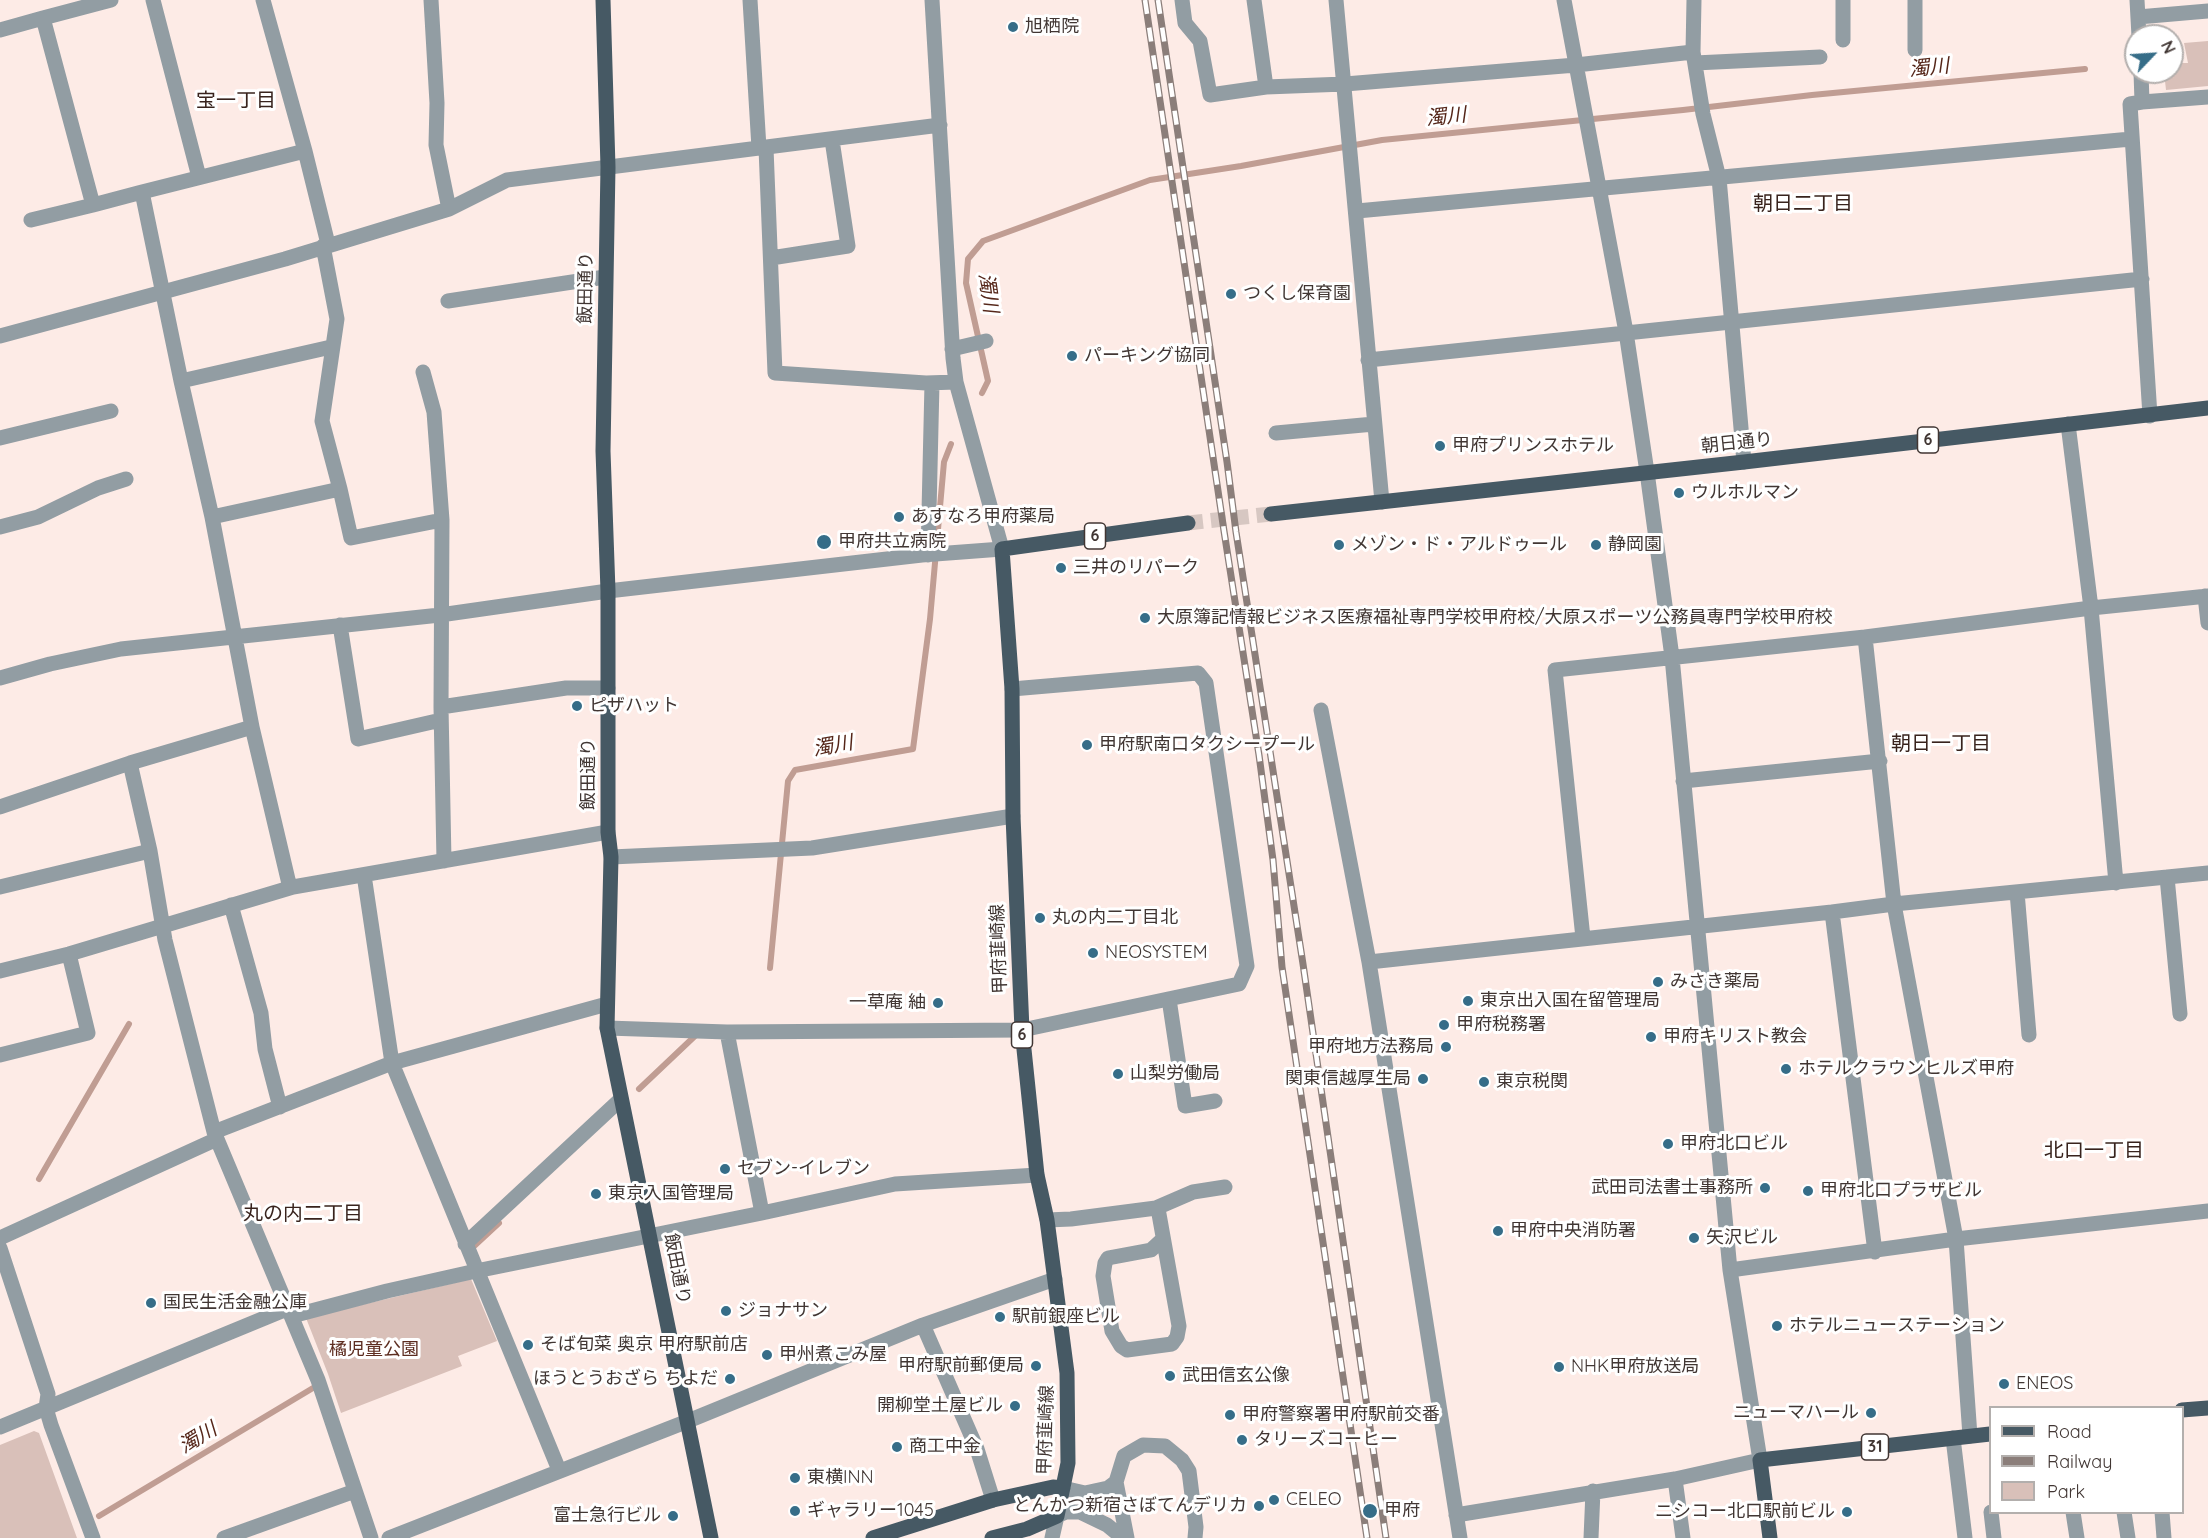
<!DOCTYPE html>
<meta charset="utf-8">
<style>
body{margin:0}
#map{position:relative;width:2208px;height:1538px;overflow:hidden;background:#fdebe6;font-family:Quicksand,sans-serif}
canvas{display:block}
.legend{position:absolute;left:1989px;top:1406px;width:195px;height:108px;box-sizing:border-box;background:#fff;border:2px solid #b3afad;margin:0;padding:8px 10px;list-style:none;font-size:18px;color:#413633}
.legend li{display:flex;align-items:center;gap:12px;height:30px}
.legend b{width:30px;border:2px solid #b3afad}
.north{position:absolute;left:2124px;top:24px;width:60px;height:60px;box-sizing:border-box;background:#fff;border:2px solid #b3afad;border-radius:50%;rotate:65deg;font-size:16px;font-weight:700;line-height:24px;text-align:center;color:#413633}
.north::after{content:'';display:block;margin:auto;width:21px;height:27px;background:#366d88;clip-path:polygon(50% 0,100% 100%,50% 72%,0 100%)}
</style>
<div id="map">
<canvas width="2208" height="1538"></canvas>
<ul class="legend">
<li><b style="height:8px;background:#465964"></b>Road</li>
<li><b style="height:8px;background:#8b7e7a"></b>Railway</li>
<li><b style="height:16px;background:#d9c0b9"></b>Park</li>
</ul>
<div class="north">N</div>
</div>
<script>
const ctx = document.querySelector('canvas').getContext('2d');
ctx.lineJoin = 'round';
function fill(path, color) {
  ctx.fillStyle = color;
  ctx.fill(path, 'evenodd');
}
function shape(rows) {
  const path = new Path2D();
  for (const r of rows) {
    path.moveTo(r[0], r[1]);
    for (let i = 2; i < r.length; i += 2) path.lineTo(r[i], r[i + 1]);
  }
  return path;
}
function stroke(path, color, width, dash) {
  ctx.strokeStyle = color;
  ctx.lineWidth = width;
  ctx.lineCap = dash ? 'butt' : 'round';
  ctx.setLineDash(dash || []);
  ctx.stroke(path);
}
function write(font, color, halo, rows, align = 'center') {
  ctx.font = font + ' Quicksand,"Noto Sans JP",sans-serif';
  ctx.lineWidth = 6;
  ctx.setLineDash([]);
  ctx.textBaseline = 'middle';
  ctx.strokeStyle = halo;
  ctx.fillStyle = color;
  for (const [text, x, y, turn = 0] of rows) {
    ctx.save();
    ctx.translate(x, y);
    ctx.rotate((+turn || 0) * Math.PI / 180);
    ctx.textAlign = isNaN(turn) ? turn : align;
    if (halo) ctx.strokeText(text, 0, 0);
    ctx.fillText(text, 0, 0);
    ctx.restore();
  }
}
fill(shape([
 [2208,41,2208,86,2166,90,2164,72,2172,72,2172,63,2188,63,2184,43],
 [471,1279,497,1341,458,1356,462,1366,341,1413,328,1374,306,1318],
 [34,1431,39,1433,77,1538,0,1538,0,1445]
]), '#d9c0b9');
stroke(shape([
 [982,393,988,381,966,283,968,259,983,241,1150,180,1241,166,1382,140,1683,110,1812,95,2085,69],
 [770,968,788,781,795,770,913,749,930,619,944,462,951,444],
 [639,1089,696,1035],
 [39,1179,129,1024],
 [472,1248,499,1223],
 [99,1516,313,1388]
]), '#c09d93', 6);
stroke(shape([
 [1188,523,1271,514]
]), '#d7c7c2', 15, [15, 8]);
stroke(shape([
 [111,0,43,18,93,205,142,192],
 [153,0,199,177],
 [263,0,305,151,328,244],
 [431,0,437,103,436,145,449,209],
 [750,0,759,148],
 [1182,0,1185,23,1200,41,1210,95,1266,87,1345,84,1576,65,1693,52],
 [1254,0,1266,87],
 [1336,0,1382,502],
 [1694,0,1693,52,1703,114,1719,178,1744,462],
 [1843,0,1843,40],
 [1915,0,1915,50],
 [2137,0,2139,36],
 [2138,17,2208,11],
 [0,30,43,18],
 [1695,63,1820,57],
 [2141,72,2142,102,2130,104,2150,416],
 [2142,102,2208,97],
 [766,148,775,373,926,383,956,382],
 [1357,211,2131,139],
 [31,220,93,205],
 [323,246,337,319,322,421,340,489,351,538,442,520],
 [771,258,848,246,832,140],
 [448,301,605,277],
 [0,336,285,259,449,209,507,180,940,125],
 [952,349,986,341],
 [1368,360,2142,279],
 [423,372,434,412,442,520,441,707,444,861],
 [181,381,331,347],
 [2068,424,2091,608,2116,883],
 [1276,433,1374,424],
 [0,438,111,411],
 [212,517,340,489],
 [0,527,38,517,98,488,126,479],
 [928,555,932,383],
 [2205,596,2208,623],
 [340,625,358,739,441,720],
 [1865,637,1894,904,1956,1239,1970,1436],
 [0,678,50,664,121,649,440,615,608,591,922,555,1002,549,956,382,953,358,932,0],
 [441,707,566,688,608,688],
 [1321,710,1369,962,1460,1538],
 [252,727,290,888],
 [130,763,150,851,165,940,214,1132,318,1380,371,1538],
 [1683,781,1880,761],
 [0,807,130,763,252,727,212,517,181,381,142,192,305,151],
 [611,857,812,848,1013,816],
 [364,875,392,1063,559,1470],
 [2167,877,2180,1014],
 [0,887,150,851],
 [2017,892,2029,1035],
 [231,905,261,1013,265,1049,280,1107],
 [1832,912,1875,1252],
 [1583,938,1555,670,1865,637,2091,608,2208,596],
 [1369,962,1832,912,1894,904,2208,873],
 [0,971,69,954,293,887,608,832],
 [1169,999,1185,1106,1215,1101],
 [607,1028,727,1032,1022,1030,1239,984,1247,966,1206,683,1198,673,1012,689],
 [727,1032,762,1213],
 [0,1055,88,1033,69,954],
 [214,1132,392,1063,607,1004],
 [1156,1208,1193,1192,1225,1187],
 [1047,1220,1071,1219,1156,1208,1159,1214,1179,1326,1177,1337,1172,1344,1127,1350,1121,1346,1112,1331,1103,1276,1105,1263,1108,1258,1151,1250,1163,1239],
 [0,1238,217,1139],
 [465,1244,621,1099],
 [0,1248,48,1394,46,1408,51,1425,93,1538],
 [1730,1270,1956,1239,2208,1211],
 [292,1316,387,1291,476,1271,762,1213,895,1184,1037,1175],
 [923,1325,977,1449,993,1500],
 [0,1427,289,1308],
 [1953,1438,1965,1538],
 [1675,1479,1683,1538],
 [1116,1482,1127,1538],
 [1063,1488,1085,1493,1108,1488,1116,1482,1124,1456,1143,1445,1165,1446,1182,1460,1189,1471,1196,1527,1195,1538],
 [1991,1512,1994,1538],
 [2073,1512,2077,1538],
 [2124,1512,2128,1538],
 [2162,1512,2164,1538],
 [1456,1515,1675,1479,1760,1460,1730,1270,1672,657,1647,472,1626,332,1564,0],
 [224,1538,355,1491],
 [389,1538,688,1421,923,1325,1055,1279],
 [1052,1538,1057,1516,1066,1512,1080,1512,1107,1525,1123,1538],
 [1591,1538,1593,1491]
]), '#929da3', 15);
stroke(shape([
 [603,0,608,167,603,451,608,591,608,832,611,857,607,1028,711,1538],
 [1271,514,1744,462,2208,408],
 [2182,1410,2208,1408],
 [873,1538,993,1500,1053,1487,1063,1488],
 [992,1538,1027,1529,1057,1516,1068,1463,1067,1373,1047,1220,1037,1175,1022,1030,1013,816,1012,689,1002,549,1188,523],
 [1770,1538,1760,1460,1990,1434]
]), '#465964', 15);
const rail = shape([
 [1145,0,1224,531,1259,755,1273,860,1282,967,1367,1538],
 [1158,0,1227,462,1236,532,1303,964,1386,1538]
]);
stroke(rail, '#8b7e7a', 7);
stroke(rail, '#fff', 4.5, [14]);
for (const [x, y, r, color] of [
 [1013,27,6,"#366d88"],
 [1231,294,6,"#366d88"],
 [1072,356,6,"#366d88"],
 [1440,446,6,"#366d88"],
 [1679,493,6,"#366d88"],
 [899,517,6,"#366d88"],
 [824,542,8,"#366d88"],
 [1339,545,6,"#366d88"],
 [1596,545,6,"#366d88"],
 [1061,568,6,"#366d88"],
 [1145,618,6,"#366d88"],
 [577,706,6,"#366d88"],
 [1087,745,6,"#366d88"],
 [1040,918,6,"#366d88"],
 [1093,953,6,"#366d88"],
 [1658,982,6,"#366d88"],
 [1468,1001,6,"#366d88"],
 [938,1003,6,"#366d88"],
 [1444,1025,6,"#366d88"],
 [1651,1037,6,"#366d88"],
 [1446,1047,6,"#366d88"],
 [1786,1069,6,"#366d88"],
 [1118,1074,6,"#366d88"],
 [1423,1079,6,"#366d88"],
 [1484,1082,6,"#366d88"],
 [1668,1144,6,"#366d88"],
 [725,1169,6,"#366d88"],
 [1765,1188,6,"#366d88"],
 [1808,1191,6,"#366d88"],
 [596,1194,6,"#366d88"],
 [1498,1231,6,"#366d88"],
 [1694,1238,6,"#366d88"],
 [151,1303,6,"#366d88"],
 [726,1311,6,"#366d88"],
 [1000,1317,6,"#366d88"],
 [1777,1326,6,"#366d88"],
 [528,1345,6,"#366d88"],
 [767,1355,6,"#366d88"],
 [1036,1366,6,"#366d88"],
 [1559,1367,6,"#366d88"],
 [1170,1376,6,"#366d88"],
 [730,1379,6,"#366d88"],
 [2004,1384,6,"#366d88"],
 [1015,1406,6,"#366d88"],
 [1871,1413,6,"#366d88"],
 [1230,1415,6,"#366d88"],
 [1242,1440,6,"#366d88"],
 [897,1447,6,"#366d88"],
 [795,1478,6,"#366d88"],
 [1274,1500,6,"#366d88"],
 [1259,1506,6,"#366d88"],
 [795,1511,6,"#366d88"],
 [1370,1511,8,"#366d88"],
 [1847,1512,6,"#366d88"],
 [673,1516,6,"#366d88"]
]) {
  const dot = new Path2D();
  dot.arc(x, y, r, 0, 2 * Math.PI);
  ctx.fillStyle = color;
  ctx.fill(dot);
  stroke(dot, '#fff', 2);
}
for (const [x, y, w] of [
 [1928,440,21],
 [1095,536,21],
 [1022,1035,21],
 [1875,1447,27]
]) {
  const box = new Path2D();
  box.roundRect(x - w / 2, y - 13, w, 26, 4.5);
  ctx.fillStyle = '#fff';
  ctx.fill(box);
  stroke(box, '#413633', 1.5);
}
write('bold 16px', '#413633', null, [
 ["6",1928,440],
 ["6",1095,536],
 ["6",1022,1035],
 ["31",1875,1447]
]);
write('18px', '#413633', '#fff', [
 ["旭栖院",1025,27],
 ["つくし保育園",1243,294],
 ["パーキング協同",1084,356],
 ["甲府プリンスホテル",1452,446],
 ["ウルホルマン",1691,493],
 ["あすなろ甲府薬局",911,517],
 ["甲府共立病院",838,542],
 ["メゾン・ド・アルドゥール",1351,545],
 ["静岡園",1608,545],
 ["三井のリパーク",1073,568],
 ["大原簿記情報ビジネス医療福祉専門学校甲府校/大原スポーツ公務員専門学校甲府校",1157,618],
 ["ピザハット",589,706],
 ["甲府駅南口タクシープール",1099,745],
 ["丸の内二丁目北",1052,918],
 ["NEOSYSTEM",1105,953],
 ["みさき薬局",1670,982],
 ["東京出入国在留管理局",1480,1001],
 ["一草庵 紬",926,1003,"right"],
 ["甲府税務署",1456,1025],
 ["甲府キリスト教会",1663,1037],
 ["甲府地方法務局",1434,1047,"right"],
 ["ホテルクラウンヒルズ甲府",1798,1069],
 ["山梨労働局",1130,1074],
 ["関東信越厚生局",1411,1079,"right"],
 ["東京税関",1496,1082],
 ["甲府北口ビル",1680,1144],
 ["セブン-イレブン",737,1169],
 ["武田司法書士事務所",1753,1188,"right"],
 ["甲府北口プラザビル",1820,1191],
 ["東京入国管理局",608,1194],
 ["甲府中央消防署",1510,1231],
 ["矢沢ビル",1706,1238],
 ["国民生活金融公庫",163,1303],
 ["ジョナサン",738,1311],
 ["駅前銀座ビル",1012,1317],
 ["ホテルニューステーション",1789,1326],
 ["そば旬菜 奥京 甲府駅前店",540,1345],
 ["甲州煮こみ屋",779,1355],
 ["甲府駅前郵便局",1024,1366,"right"],
 ["NHK甲府放送局",1571,1367],
 ["武田信玄公像",1182,1376],
 ["ほうとうおざら ちよだ",718,1379,"right"],
 ["ENEOS",2016,1384],
 ["開柳堂土屋ビル",1003,1406,"right"],
 ["ニューマハール",1859,1413,"right"],
 ["甲府警察署甲府駅前交番",1242,1415],
 ["タリーズコーヒー",1254,1440],
 ["商工中金",909,1447],
 ["東横INN",807,1478],
 ["CELEO",1286,1500],
 ["とんかつ新宿さぼてんデリカ",1247,1506,"right"],
 ["ギャラリー1045",807,1511],
 ["甲府",1384,1511],
 ["ニシコー北口駅前ビル",1835,1512,"right"],
 ["富士急行ビル",661,1516,"right"]
], 'left');
write('18px', '#413633', '#fff', [
 ["飯田通り",586,288,-89],
 ["朝日通り",1737,443,-6],
 ["飯田通り",589,774,-90],
 ["甲府韮崎線",999,949,-92],
 ["飯田通り",677,1269,79],
 ["甲府韮崎線",1046,1430,-88]
]);
write('18px', '#5d2d20', '#fff', [
 ["橘児童公園",374,1350]
]);
write('italic 20px', '#552619', '#fff', [
 ["濁川",1929,68,-6],
 ["濁川",1446,117,-6],
 ["濁川",988,293,82],
 ["濁川",833,746,-10],
 ["濁川",198,1438,-31]
]);
write('20px', '#38231d', '#fff', [
 ["宝一丁目",236,101],
 ["朝日二丁目",1803,204],
 ["朝日一丁目",1941,744],
 ["北口一丁目",2094,1151],
 ["丸の内二丁目",303,1214]
]);
</script>
